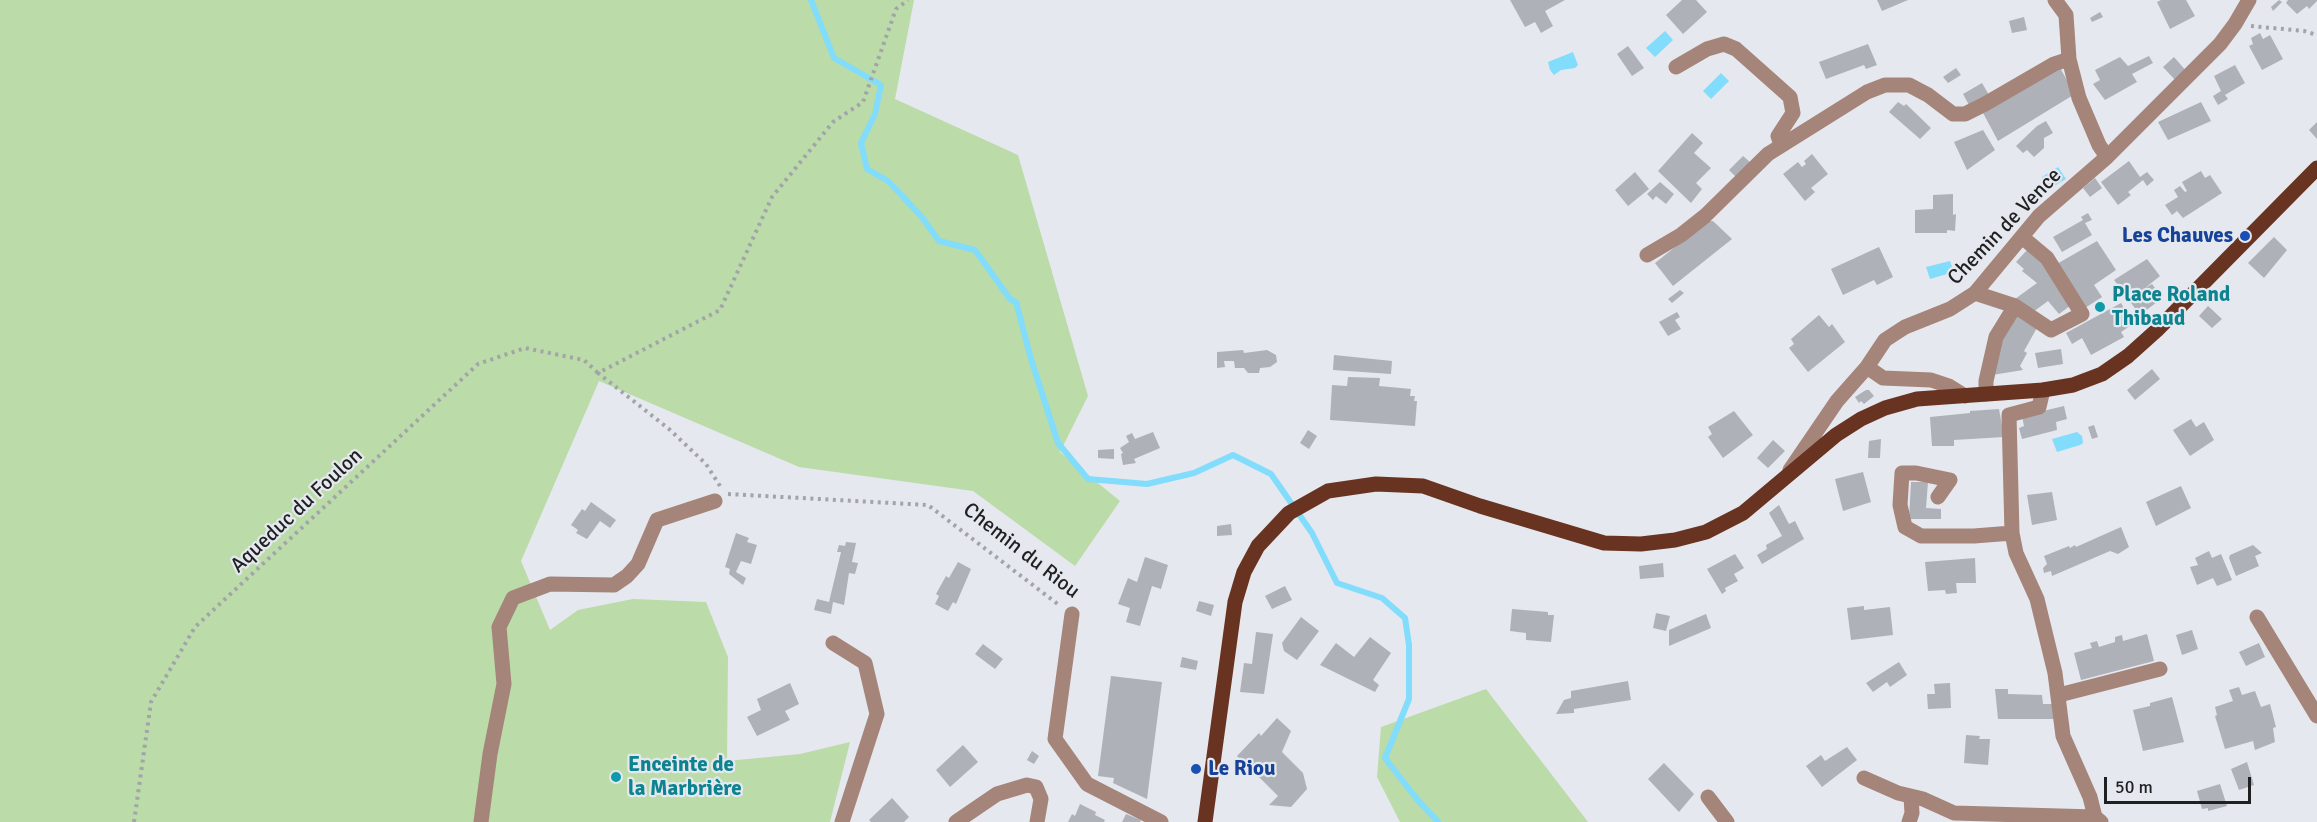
<!DOCTYPE html>
<meta charset="utf-8">
<style>
body{margin:0}
#map{position:relative;width:2317px;height:822px;overflow:hidden;background:#e5e8ee;font-family:Signika,sans-serif}
canvas{display:block}
.scale{position:absolute;left:2104px;top:777px;width:147px;height:27px;box-sizing:border-box;border:3px solid #1f2022;border-top:0;padding-left:8px;font-size:18px;line-height:21px;white-space:nowrap;color:#1f2022;-webkit-text-stroke:4px #e5e8ee;paint-order:stroke}
</style>
<div id="map">
<canvas width="2317" height="822"></canvas>
<div class="scale">50 m</div>
</div>
<script>
const ctx = document.querySelector('canvas').getContext('2d');
ctx.lineJoin = 'round';
function fill(path, color) {
  ctx.fillStyle = color;
  ctx.fill(path, 'evenodd');
}
function shape(rows) {
  const path = new Path2D();
  for (const r of rows) {
    path.moveTo(r[0], r[1]);
    for (let i = 2; i < r.length; i += 2) path.lineTo(r[i], r[i + 1]);
  }
  return path;
}
function stroke(path, color, width, dash) {
  ctx.strokeStyle = color;
  ctx.lineWidth = width;
  ctx.lineCap = dash ? 'butt' : 'round';
  ctx.setLineDash(dash || []);
  ctx.stroke(path);
}
function write(font, color, halo, rows, align = 'center') {
  ctx.font = font + ' Signika,sans-serif';
  ctx.lineWidth = 4.5;
  ctx.setLineDash([]);
  ctx.textBaseline = 'middle';
  ctx.strokeStyle = halo;
  ctx.fillStyle = color;
  for (const [text, x, y, turn = 0] of rows) {
    ctx.save();
    ctx.translate(x, y);
    ctx.rotate((+turn || 0) * Math.PI / 180);
    ctx.textAlign = isNaN(turn) ? turn : align;
    if (halo) ctx.strokeText(text, 0, 0);
    ctx.fillText(text, 0, 0);
    ctx.restore();
  }
}
fill(shape([
 [0,0,914,0,895,99,1018,155,1088,396,1060,452,1120,501,1075,566,973,491,799,467,599,381,521,561,550,630,578,610,633,599,706,602,728,657,727,761,800,754,850,742,830,822,0,822],
 [1486,689,1588,822,1400,822,1377,777,1381,727]
]), '#bbdba9');
fill(shape([
 [1665,31,1673,40,1655,57,1646,48],
 [1573,52,1578,65,1575,68,1561,70,1554,75,1550,70,1548,62],
 [1721,73,1729,81,1711,99,1703,91],
 [2058,167,2066,179,2049,189,2042,177],
 [1950,261,1954,272,1930,279,1926,267],
 [2077,432,2082,436,2083,443,2080,445,2057,452,2052,439]
]), '#82dcfb');
stroke(shape([
 [811,0,834,58,881,85,875,114,861,143,867,169,888,181,921,216,939,241,975,250,1010,299,1016,302,1031,359,1058,443,1088,479,1147,484,1194,473,1233,455,1271,474,1312,533,1337,583,1382,598,1405,618,1409,645,1409,699,1385,758,1416,798,1438,822]
]), '#82dcfb', 6);
fill(shape([
 [1510,0,1565,0,1545,11,1553,26,1541,33,1535,22,1525,27],
 [1682,0,1696,0,1707,12,1683,34,1666,15],
 [1877,0,1908,0,1882,11],
 [2161,0,2186,0,2195,16,2170,29,2157,2],
 [2279,0,2282,2,2273,11,2271,7],
 [2288,0,2317,0,2317,1,2309,9,2307,6,2297,14,2286,3],
 [2100,12,2103,17,2092,22,2090,18],
 [2024,17,2027,30,2012,33,2009,21],
 [2260,33,2263,39,2270,35,2283,59,2262,70,2249,46,2253,44,2251,38],
 [1868,44,1877,65,1866,69,1864,65,1826,79,1819,62],
 [1628,46,1644,68,1632,76,1617,54],
 [2149,56,2153,63,2132,74,2137,82,2105,100,2093,84,2100,80,2095,70,2120,57,2128,66],
 [2174,57,2187,72,2176,81,2163,67],
 [2235,65,2245,83,2225,95,2228,99,2218,105,2213,96,2221,91,2214,76],
 [1956,68,1961,75,1948,83,1943,77],
 [2060,68,2075,94,1998,141,1982,111],
 [1982,83,1989,95,1970,107,1963,94],
 [1898,102,1904,106,1906,104,1931,128,1920,139,1889,112],
 [2201,102,2211,121,2168,140,2158,122],
 [2046,121,2053,133,2044,138,2044,148,2034,157,2027,150,2023,153,2016,146,2037,126],
 [2317,122,2317,139,2309,130],
 [1983,130,1995,150,1967,170,1954,142],
 [1692,133,1703,143,1694,153,1711,168,1696,183,1702,189,1691,203,1658,171],
 [1812,154,1828,174,1811,188,1815,192,1805,201,1783,174,1798,162,1802,167,1806,164,1804,161],
 [1743,156,1751,163,1736,177,1729,170],
 [2129,161,2140,177,2147,172,2154,180,2147,186,2143,180,2128,192,2131,195,2118,205,2101,182],
 [2201,171,2205,178,2210,175,2222,193,2183,218,2177,211,2172,215,2165,205,2178,197,2174,190,2180,186,2185,192,2187,191,2182,182],
 [1635,172,1649,189,1628,206,1615,190],
 [2095,178,2102,188,2090,197,2083,188],
 [1660,182,1674,194,1666,204,1656,196,1653,200,1647,194],
 [1953,194,1953,215,1956,214,1955,231,1947,230,1947,233,1915,233,1915,210,1933,209,1933,195],
 [2088,213,2092,220,2085,223,2092,235,2062,252,2053,237,2083,220,2081,217],
 [1708,221,1713,221,1732,239,1673,286,1655,263],
 [2274,237,2287,250,2264,278,2248,263],
 [2097,241,2116,270,2094,285,2102,297,2085,308,2055,265],
 [1879,247,1893,277,1877,285,1874,280,1843,295,1831,269],
 [2027,250,2040,257,2074,303,2059,314,2048,301,2033,312,2015,299,2037,283,2022,271,2024,269,2016,262],
 [2147,259,2160,276,2145,288,2152,284,2161,296,2155,300,2157,302,2140,315,2114,280],
 [1680,290,1684,293,1672,303,1668,299],
 [2121,303,2133,324,2121,332,2124,337,2091,355,2082,338,2072,344,2066,333],
 [2208,306,2222,319,2212,328,2199,316],
 [1677,312,1680,317,1675,320,1681,329,1668,336,1659,322],
 [2019,312,2038,326,2024,351,2027,353,2020,366,2023,370,1992,375,2001,338],
 [1819,315,1829,327,1832,324,1845,342,1808,372,1789,348,1794,344,1791,339],
 [2061,349,2063,364,2038,368,2035,353],
 [1243,350,1244,353,1267,350,1276,355,1277,362,1270,367,1260,368,1259,373,1248,373,1244,368,1235,368,1234,361,1224,361,1225,367,1217,368,1217,352],
 [1334,355,1392,361,1391,374,1333,370],
 [2152,369,2160,379,2135,400,2127,390],
 [1348,377,1380,378,1379,386,1411,389,1410,396,1415,396,1414,401,1417,401,1415,426,1330,420,1332,385,1347,386],
 [1866,390,1869,390,1874,396,1864,404,1861,401,1859,403,1855,397],
 [2064,406,2067,419,2056,422,2057,430,2022,439,2019,428,2024,426,2022,416],
 [1999,409,2004,437,1954,440,1954,446,1932,446,1930,417,1970,413,1970,411],
 [1734,411,1753,435,1723,458,1708,437,1712,434,1708,427],
 [2191,419,2196,427,2204,422,2214,440,2190,456,2173,430],
 [2094,425,2098,437,2092,439,2088,427],
 [1308,430,1317,436,1309,449,1300,443],
 [1153,432,1160,448,1134,459,1136,463,1123,465,1121,454,1123,453,1120,448,1129,442,1126,436,1132,433,1135,439],
 [1881,439,1880,458,1868,458,1869,441],
 [1773,440,1785,451,1768,468,1757,458],
 [1114,449,1114,459,1098,458,1098,450],
 [1863,472,1871,502,1843,511,1835,479],
 [1911,482,1928,482,1926,508,1941,509,1941,519,1909,519],
 [2181,486,2191,508,2156,526,2146,502],
 [2052,492,2057,520,2032,525,2027,495],
 [591,502,616,520,610,528,600,521,587,539,576,533,578,530,571,525,582,509,585,511],
 [1779,505,1789,524,1795,521,1804,539,1762,564,1757,555,1767,549,1766,545,1782,536,1769,513],
 [1231,524,1232,535,1217,536,1217,526],
 [2121,527,2129,547,2118,554,2110,551,2052,576,2051,571,2044,573,2043,568,2047,564,2044,556,2069,546,2070,548,2075,545,2076,547],
 [736,533,749,538,747,542,757,545,751,564,741,561,736,572,746,578,743,585,729,574,730,569,725,567],
 [846,542,856,543,852,562,858,563,855,574,849,573,844,605,833,602,831,614,814,610,817,599,829,602,841,552,837,552,839,545,845,546],
 [2253,545,2262,553,2255,556,2259,566,2236,576,2229,558,2230,555],
 [2209,551,2212,558,2221,554,2232,580,2217,586,2213,578,2197,585,2190,567,2198,565,2195,558],
 [1735,554,1744,568,1734,574,1738,581,1725,588,1726,591,1722,594,1707,569],
 [1145,557,1168,565,1161,589,1152,586,1140,626,1126,622,1130,608,1118,604,1128,578,1137,582],
 [1975,558,1976,583,1956,583,1957,593,1946,594,1945,590,1928,591,1925,562],
 [958,562,971,569,956,604,953,602,948,611,935,604,939,596,936,594,946,576,949,578],
 [1663,563,1664,577,1640,579,1639,566],
 [1285,586,1292,600,1272,609,1265,596],
 [1199,601,1214,605,1211,616,1196,611],
 [1864,606,1864,610,1890,607,1893,635,1851,640,1847,608],
 [1512,609,1548,612,1548,615,1554,615,1551,642,1526,640,1526,633,1510,631],
 [1656,613,1670,616,1666,631,1653,628],
 [1706,614,1711,628,1669,646,1669,630],
 [1301,617,1319,631,1297,660,1284,651,1282,643],
 [2192,630,2198,649,2182,655,2176,635],
 [1256,632,1273,634,1264,694,1240,692,1244,663,1252,664],
 [2147,634,2154,661,2081,680,2074,653,2092,648,2090,643,2097,641,2099,647,2115,642,2115,637,2122,635,2123,641],
 [1370,637,1391,653,1373,680,1379,685,1375,692,1320,665,1336,643,1354,657],
 [2259,643,2265,657,2246,666,2239,652],
 [983,644,1003,659,995,669,975,654],
 [1182,657,1198,661,1196,670,1180,667],
 [1899,662,1907,675,1890,687,1887,682,1873,692,1866,683],
 [1111,676,1162,682,1147,799,1113,783,1114,778,1098,776],
 [1628,681,1631,700,1574,709,1574,713,1556,714,1564,700,1571,698,1571,691],
 [790,683,799,704,785,711,790,720,757,736,747,717,761,710,757,699],
 [1950,683,1951,708,1928,709,1927,694,1935,694,1934,684],
 [2239,687,2242,695,2255,691,2261,707,2270,704,2276,727,2273,728,2275,742,2255,750,2253,741,2225,749,2215,716,2217,715,2215,707,2233,701,2229,690],
 [1995,689,2008,689,2008,694,2042,695,2043,704,2054,704,2055,719,1998,719],
 [2172,697,2184,742,2143,751,2133,710,2150,706,2150,703],
 [1277,718,1291,731,1282,752,1303,773,1307,789,1291,807,1269,805,1278,796,1252,770,1248,774,1240,766,1243,762,1237,756,1259,733,1261,736],
 [1966,735,1980,736,1979,739,1990,739,1988,765,1964,763],
 [963,745,978,762,950,787,936,770],
 [1847,747,1857,760,1822,787,1806,766,1821,755,1825,761],
 [1032,751,1039,756,1034,764,1027,760],
 [2247,762,2254,785,2239,790,2231,769],
 [1664,763,1694,794,1679,812,1648,779],
 [2220,784,2227,806,2208,811,2208,808,2202,809,2197,791],
 [892,798,909,817,904,822,871,822,869,820],
 [1080,804,1096,812,1095,815,1105,820,1104,822,1068,822,1072,814,1075,816],
 [1126,814,1141,820,1140,822,1122,822]
]), '#aeb1b7');
stroke(shape([
 [2251,26,2304,31,2317,35],
 [720,486,706,464,669,429,598,373,720,310,772,197,833,122,863,102,896,9,908,0],
 [728,494,928,505,1059,605],
 [134,822,151,702,195,627,478,364,525,348,584,360,598,373]
]), '#a2a4a9', 4, [3, 4.5]);
stroke(shape([
 [2055,0,2066,15,2069,59,2079,98,2099,145,2107,157],
 [1676,67,1707,49,1724,44,1736,49,1790,97,1793,113,1778,136,1781,145],
 [1647,255,1681,235,1705,216,1768,154,1867,92,1885,85,1909,85,1928,95,1953,114,1965,114,1985,104,2054,64,2069,59],
 [1975,293,2015,306,1996,337,1986,381,1986,394],
 [2015,306,2051,330,2082,314,2047,258,2022,237],
 [1867,367,1883,378,1931,380,1949,386,1965,396],
 [2043,390,2039,407,2009,415,2012,533,2016,553,2037,599,2055,673,2063,736,2090,797,2095,817,2101,822],
 [1790,470,1837,401,1867,367,1885,340,1905,327,1950,309,1975,293,2039,216,2107,157,2220,44,2235,24,2249,0],
 [1938,497,1950,480,1916,473,1902,473,1900,505,1905,527,1921,536,1974,536,2012,533],
 [1072,614,1055,739,1087,784,1161,822],
 [2257,617,2317,716],
 [833,643,865,663,877,714,842,822],
 [2059,695,2160,669],
 [1864,778,1898,793,1923,799,1954,813,2095,817],
 [1708,797,1727,822],
 [481,822,490,754,504,684,499,627,513,598,550,584,614,585,627,576,638,564,657,520,715,501],
 [956,822,997,794,1027,785,1036,787,1041,799,1037,822],
 [1909,822,1912,813,1911,797]
]), '#a58479', 15);
stroke(shape([
 [1205,822,1235,602,1244,572,1258,546,1289,513,1328,491,1376,484,1423,486,1480,506,1604,543,1641,544,1675,540,1706,532,1743,513,1836,435,1861,419,1885,408,1917,399,2043,390,2073,385,2102,374,2128,356,2157,330,2317,168]
]), '#683320', 15);
for (const [x, y, r, color] of [
 [2245,236,6,"#1a4fb4"],
 [2100,307,6,"#0f9aa8"],
 [1196,769,6,"#1a4fb4"],
 [616,777,6,"#0f9aa8"]
]) {
  const dot = new Path2D();
  dot.arc(x, y, r, 0, 2 * Math.PI);
  ctx.fillStyle = color;
  ctx.fill(dot);
  stroke(dot, '#e5e8ee', 2);
}
write('21px', '#1f2022', '#e5e8ee', [
 ["Chemin de Vence",2005,227,-46],
 ["Aqueduc du Foulon",297,511,-43],
 ["Chemin du Riou",1021,551,38]
]);
write('bold 21px', '#164399', '#e5e8ee', [
 ["Les Chauves",2233,236],
 ["Le Riou",1208,769,"left"]
], 'right');
write('bold 21px', '#0d838f', '#e5e8ee', [
 ["Place Roland",2112,295],
 ["Thibaud",2112,319],
 ["Enceinte de",628,765],
 ["la Marbrière",628,789]
], 'left');
</script>
